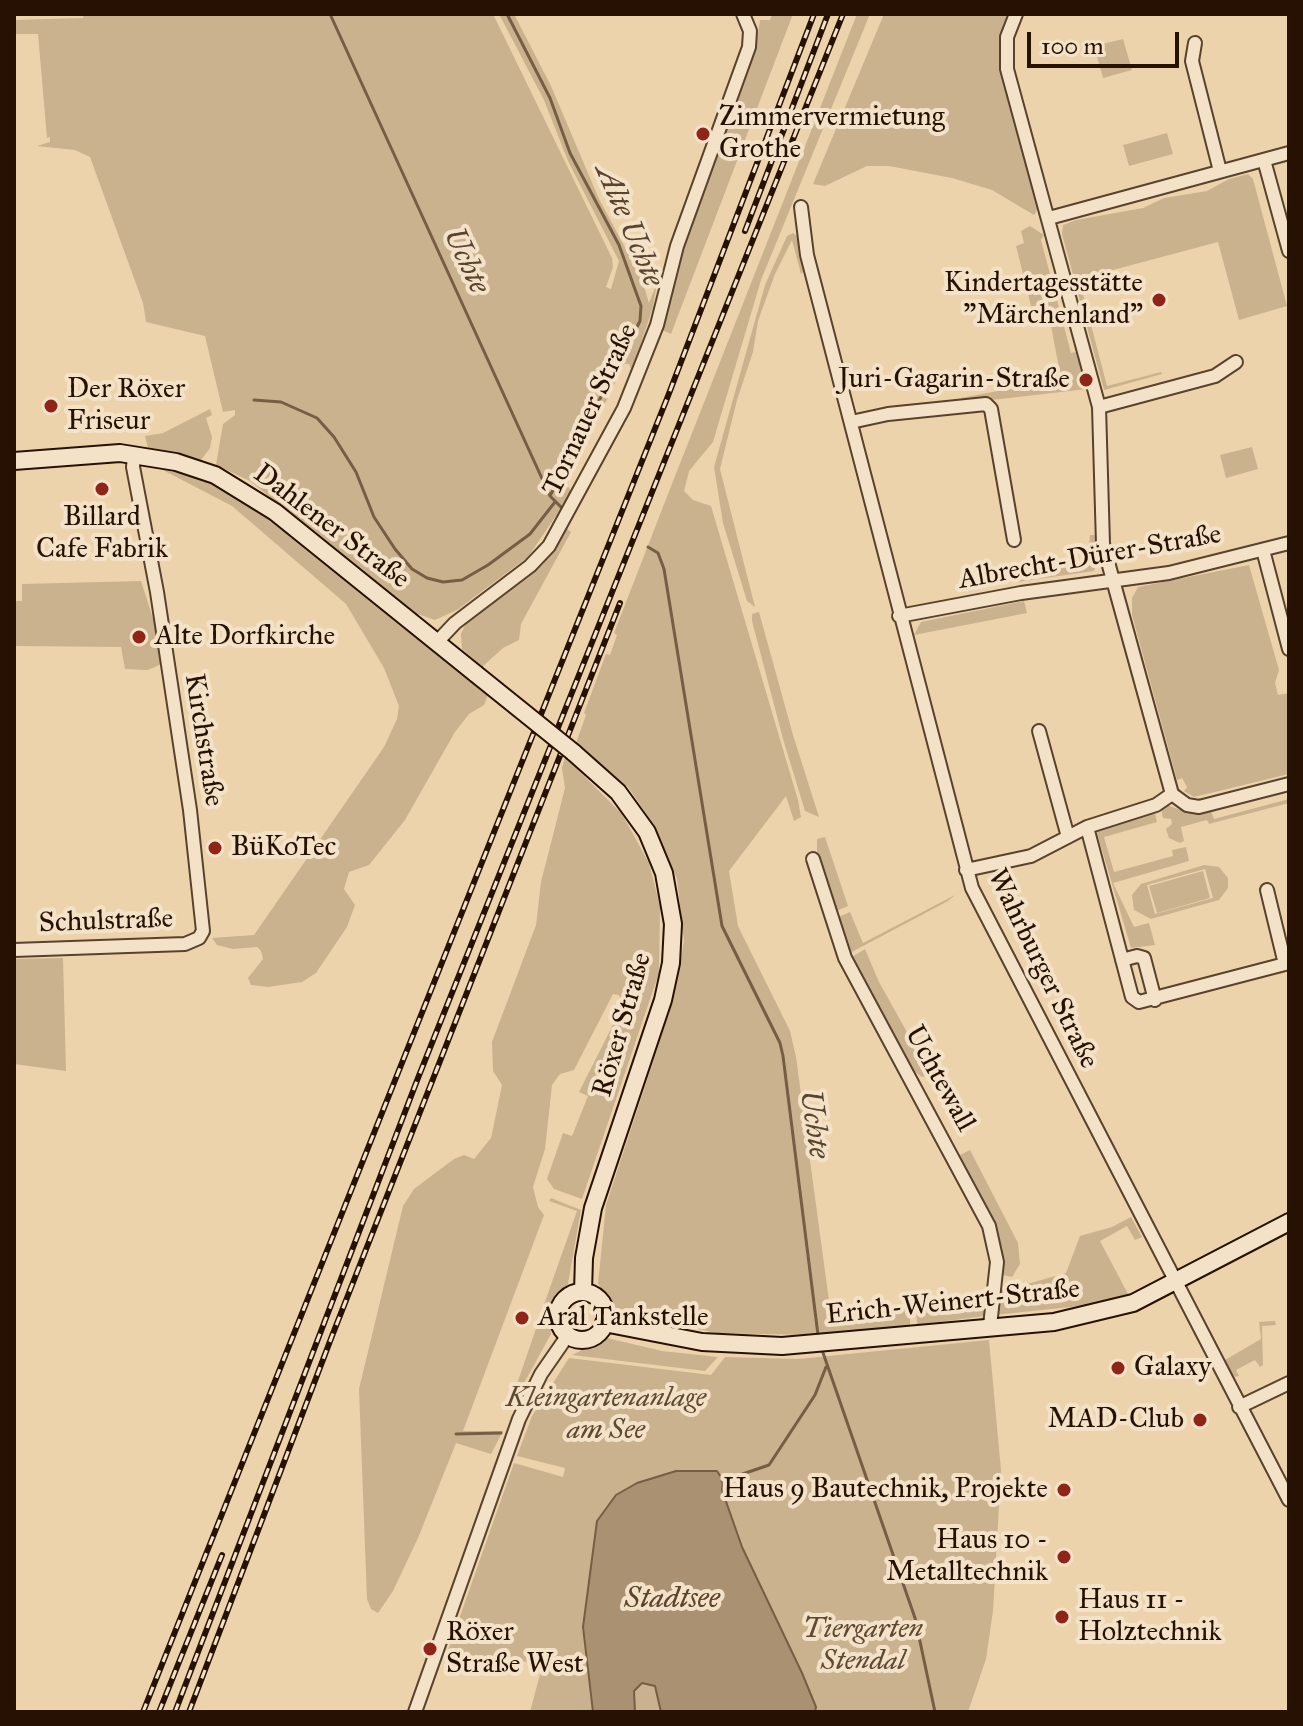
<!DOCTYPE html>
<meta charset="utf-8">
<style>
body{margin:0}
#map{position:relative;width:1303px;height:1726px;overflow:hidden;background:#edd3ab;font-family:"IM FELL Great Primer",serif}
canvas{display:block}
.frame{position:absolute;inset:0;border:16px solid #271102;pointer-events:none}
.scale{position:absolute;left:1027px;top:32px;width:152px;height:36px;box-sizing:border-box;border:4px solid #271102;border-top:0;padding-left:10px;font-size:24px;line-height:28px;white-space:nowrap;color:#271102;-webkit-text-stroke:6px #f3e2c8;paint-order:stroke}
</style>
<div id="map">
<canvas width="1303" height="1726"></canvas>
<div class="frame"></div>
<div class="scale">100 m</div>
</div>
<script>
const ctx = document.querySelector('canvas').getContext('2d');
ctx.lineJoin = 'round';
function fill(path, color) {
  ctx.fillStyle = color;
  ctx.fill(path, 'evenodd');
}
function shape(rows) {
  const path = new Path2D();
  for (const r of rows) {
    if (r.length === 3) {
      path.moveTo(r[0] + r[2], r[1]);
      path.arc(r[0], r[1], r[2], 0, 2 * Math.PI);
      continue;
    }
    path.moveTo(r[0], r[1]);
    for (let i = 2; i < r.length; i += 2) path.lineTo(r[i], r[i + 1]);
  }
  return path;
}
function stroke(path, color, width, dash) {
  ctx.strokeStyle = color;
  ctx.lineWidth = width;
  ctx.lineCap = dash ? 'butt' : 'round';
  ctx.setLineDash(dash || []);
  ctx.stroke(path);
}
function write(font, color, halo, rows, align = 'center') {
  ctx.font = font + ' "IM FELL Great Primer",serif';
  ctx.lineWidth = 8;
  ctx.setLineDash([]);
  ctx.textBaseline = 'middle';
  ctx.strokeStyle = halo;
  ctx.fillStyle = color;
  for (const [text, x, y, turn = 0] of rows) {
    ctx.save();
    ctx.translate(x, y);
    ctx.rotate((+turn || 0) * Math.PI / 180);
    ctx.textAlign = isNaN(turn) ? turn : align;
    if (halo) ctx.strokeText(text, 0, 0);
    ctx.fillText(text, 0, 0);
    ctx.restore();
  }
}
fill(shape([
 [84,14,493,14,612,258,613,267,606,287,611,289,619,261,568,161,544,100,499,14,514,14,551,86,599,199,628,253,632,253,636,259,649,303,657,283,653,307,639,349,631,369,629,364,624,364,581,454,567,485,572,492,528,557,457,610,435,620,415,613,250,481,216,465,223,424,235,415,235,410,223,412,205,336,146,322,143,303,90,157,75,150,37,146,50,142,50,137,47,138,38,34,14,34,14,20,83,18],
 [772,14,793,14,671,334,660,329,663,303,694,208,698,208,708,183,705,179,713,167,721,134,756,46,760,20,770,20],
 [857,14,870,14,761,280,713,442,689,471,684,491,693,500,711,506,798,800,801,817,794,821,786,796,729,871,738,926,790,1031,796,1057,830,1308,910,1308,910,1326,808,1335,717,1333,620,1313,598,1284,606,1205,672,1004,684,941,677,879,656,828,628,787,576,743,586,715,584,713,606,654,610,655,617,635,614,633,668,494],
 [884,14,1009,14,1000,56,1039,207,1034,215,992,190,952,178,889,166,867,166,825,186,813,184],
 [1123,39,1132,70,1103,78,1094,46],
 [1167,133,1173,154,1129,166,1123,145],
 [1248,174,1253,179,1287,306,1239,320,1218,242,1079,279,1107,386,1161,372,1162,374,1104,390,1062,234,1063,225,1076,220,1143,208,1164,198,1207,191,1229,179],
 [1030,226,1044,235,1041,240,1071,353,1076,352,1087,389,992,400,990,396,962,402,961,398,1008,389,1062,384,1049,315,1034,318,1016,246,1024,243,1021,231],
 [793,233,800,238,806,268,801,274,792,240,775,274,758,321,753,352,737,400,720,469,755,607,747,601,723,523,714,467,765,285,787,236],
 [210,409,212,415,206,418,212,437,210,448,201,460,148,448,145,436,163,433],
 [1252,447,1258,469,1226,478,1220,455],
 [159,468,211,482,242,497,488,695,484,705,469,714,455,732,405,820,369,865,349,872,344,889,355,905,347,927,316,973,302,982,268,987,251,985,248,978,263,959,261,951,257,947,233,949,217,945,212,938,254,935,384,747,397,719,399,706,384,668,346,604,232,506],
 [566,528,571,532,521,624,519,640,503,648,482,667,462,649,461,634,466,623,555,547],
 [1090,535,1095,535,1098,559,1094,571,1017,582,1016,577,1088,562],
 [1249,565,1279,670,1275,683,1278,695,1289,693,1289,774,1194,797,1184,791,1187,787,1182,778,1177,780,1132,615,1132,598,1138,587],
 [141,581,156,628,161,664,157,666,148,670,125,669,121,647,14,646,14,601,22,601,22,584],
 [1024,601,1027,613,914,635,921,622],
 [759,612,793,735,819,817,805,811,783,739,752,621,752,614],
 [565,757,622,814,649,863,660,906,659,973,582,1199,554,1189,547,1179,563,1133,572,1136,588,1096,579,1092,623,1005,619,995,613,994,574,1070,560,1074,552,1085,545,1149,533,1187,538,1207,544,1215,463,1431,503,1431,491,1454,456,1443,418,1538,393,1591,378,1613,371,1609,367,1599,359,1389,403,1206,414,1189,454,1159,464,1155,474,1159,491,1138,502,1085,493,1071,492,1042,536,925,541,882,565,788,562,768],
 [1289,799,1289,803,1209,824,1207,820,1181,827,1184,841,1180,843,1169,838,1166,829,1172,824,1171,819,1163,818,1161,809,1165,804,1188,813,1211,811,1214,819],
 [1155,813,1157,822,1104,837,1114,872,1173,856,1172,850,1186,847,1189,861,1113,883,1134,927,1149,923,1155,945,1131,948,1097,833,1100,828],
 [825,837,848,906,834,912,817,857,817,839],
 [1204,865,1219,867,1228,878,1228,888,1219,900,1151,919,1134,910,1132,895,1141,884],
 [1205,869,1213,898,1155,914,1147,885],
 [1203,871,1210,898,1157,913,1149,886],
 [955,895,948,901,848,954,836,918,850,912,863,943],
 [865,949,879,982,931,1075,922,1077,911,1069,850,958],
 [63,958,66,1071,14,1064,14,959],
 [970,1150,1018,1243,1020,1264,1012,1277,1003,1275,996,1233,960,1155],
 [551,1198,581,1210,568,1284,551,1310,541,1313,577,1211,549,1201],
 [1131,1217,1142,1237,1135,1240,1127,1226,1100,1241,1128,1294,1090,1305,994,1315,998,1294,1007,1284,1006,1290,1066,1273,1080,1236,1112,1227],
 [986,1307,985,1316,917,1325,916,1308],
 [550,1319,551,1334,512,1405,510,1404,538,1323],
 [1275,1321,1276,1325,1262,1326,1263,1365,1260,1367,1255,1360,1236,1370,1239,1376,1233,1377,1225,1360,1261,1339,1259,1322],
 [607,1338,662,1351,718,1357,705,1371,572,1355],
 [989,1340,1001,1470,993,1611,986,1659,968,1712,530,1712,543,1663,446,1656,514,1463,563,1477,565,1468,517,1456,532,1416,569,1358,711,1375,725,1357,798,1359]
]), '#cbb28e');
const water = shape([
 [676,1471,717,1471,723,1480,722,1490,742,1547,802,1673,816,1707,815,1712,661,1712,655,1686,642,1683,634,1691,635,1712,593,1712,583,1627,597,1521,616,1495,637,1483,676,1471]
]);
fill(water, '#aa9172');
stroke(water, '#765e45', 2);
stroke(shape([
 [330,14,550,496,563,509],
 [507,14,550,98,570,153,619,245,641,306,640,321,551,494],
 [254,400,281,402,317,418,334,437,356,472,374,517,395,549,412,569,427,578,443,582,462,580,488,565,530,534,555,502],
 [648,547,658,553,664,569,722,926,780,1043,783,1056,818,1335],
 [821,1347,915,1618,935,1712],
 [456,1434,501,1433],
 [722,1481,769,1465,815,1395,826,1367]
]), '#765e45', 3);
const street = shape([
 [1016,14,1007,37,1007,69,1099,407,1103,544,1172,794,1187,805,1199,807,1289,784],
 [1195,43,1192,61,1220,171],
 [1264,160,1289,251],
 [801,207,807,255,972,888,1289,1500],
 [1049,218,1289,153],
 [1099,407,1215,376,1236,362],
 [851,422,888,414,986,404,991,409,1014,540],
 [1263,550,1289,649],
 [899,616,1021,593,1169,573,1289,543],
 [437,642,455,623,530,566,549,546,624,408,657,325,677,246,749,47,750,31,743,14],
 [1039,731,1068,837],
 [1087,827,1132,997,1139,1002,1285,964,1267,890],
 [813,859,845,958,989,1226,997,1262,990,1326],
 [966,870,1031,856,1087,827,1156,805,1172,794],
 [14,950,185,944,199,938,203,931,190,810,157,592,133,467,134,455],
 [1122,960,1137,956,1144,958,1155,1000],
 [1239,1407,1289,1383],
 [415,1712,519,1419,541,1374,568,1335]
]);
const secondary = shape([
 [14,461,120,453,176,462,215,475,275,512,476,674],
 [573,752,618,792,647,832,664,873,673,924,671,963,663,1000,593,1208,584,1258,583,1292],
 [582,1316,24],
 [604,1323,702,1342,782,1346,1054,1322,1133,1303,1289,1222]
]);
stroke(street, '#58422c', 16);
stroke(secondary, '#271102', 20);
stroke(street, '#f3e2c8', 12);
stroke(secondary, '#f3e2c8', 16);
const rail = shape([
 [745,231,828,14],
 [143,1712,668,396,814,14],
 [159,1712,222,1555],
 [175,1712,418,1078,843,14],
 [189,1712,332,1336,620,603]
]);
stroke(rail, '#271102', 6);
stroke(rail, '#f3e2c8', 3, [9]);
const secondaryBridge = shape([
 [476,674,573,752]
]);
stroke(secondaryBridge, '#271102', 20, []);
stroke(secondaryBridge, '#f3e2c8', 16);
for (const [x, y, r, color] of [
 [703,134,8,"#8f2418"],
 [1159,300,8,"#8f2418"],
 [1086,380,8,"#8f2418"],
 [51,406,8,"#8f2418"],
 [102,489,8,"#8f2418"],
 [139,637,8,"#8f2418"],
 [215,848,8,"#8f2418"],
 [522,1318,8,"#8f2418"],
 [1118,1368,8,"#8f2418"],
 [1200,1420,8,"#8f2418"],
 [1064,1490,8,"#8f2418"],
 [1064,1557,8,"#8f2418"],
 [1062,1617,8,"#8f2418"],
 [430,1649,8,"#8f2418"]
]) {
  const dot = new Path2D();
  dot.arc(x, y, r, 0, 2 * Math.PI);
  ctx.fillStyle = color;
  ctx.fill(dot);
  stroke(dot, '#f3e2c8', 3);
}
write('28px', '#271102', '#f3e2c8', [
 ["Zimmervermietung",719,118],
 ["Grothe",719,150],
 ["Kindertagesstätte",1143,284,"right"],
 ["\"Märchenland\"",1143,316,"right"],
 ["Juri-Gagarin-Straße",1070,380,"right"],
 ["Der Röxer",67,390],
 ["Friseur",67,422],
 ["Billard",102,518,"center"],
 ["Cafe Fabrik",102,550,"center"],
 ["Alte Dorfkirche",155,637],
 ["BüKoTec",231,848],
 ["Aral Tankstelle",538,1318],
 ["Galaxy",1134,1368],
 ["MAD-Club",1184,1420,"right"],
 ["Haus 9 Bautechnik, Projekte",1048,1490,"right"],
 ["Haus 10 -",1048,1541,"right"],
 ["Metalltechnik",1048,1573,"right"],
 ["Haus 11 -",1078,1601],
 ["Holztechnik",1078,1633],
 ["Röxer",446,1633],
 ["Straße West",446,1665]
], 'left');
write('28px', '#271102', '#f3e2c8', [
 ["Tornauer Straße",591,410,-65],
 ["Dahlener Straße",331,527,37],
 ["Albrecht-Dürer-Straße",1090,558,-10],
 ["Kirchstraße",203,740,81],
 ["Schulstraße",106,922,-2],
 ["Wahrburger Straße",1042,969,64],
 ["Röxer Straße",623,1025,-74],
 ["Uchtewall",939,1079,61],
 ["Erich-Weinert-Straße",953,1303,-6]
]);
write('italic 28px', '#604933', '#f3e2c8', [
 ["Kleingartenanlage",606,1399],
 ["am See",606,1431],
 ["Tiergarten",863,1630],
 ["Stendal",863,1662]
]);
write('italic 30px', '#5b442f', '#f3e2c8', [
 ["Alte Uchte",628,226,67],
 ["Uchte",465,261,65],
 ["Uchte",813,1124,82],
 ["Stadtsee",672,1600]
]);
</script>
